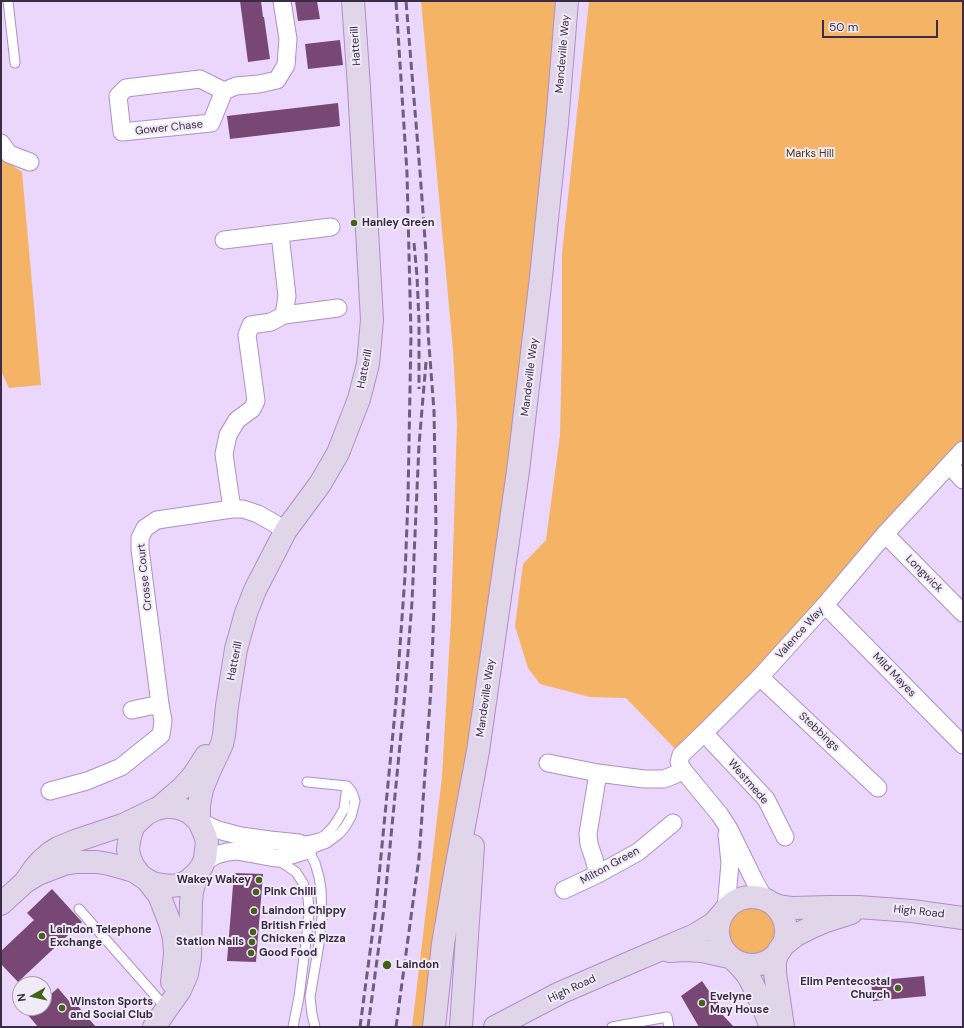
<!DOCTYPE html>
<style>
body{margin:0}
#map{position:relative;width:964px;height:1028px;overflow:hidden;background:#ebd6fc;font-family:"DM Sans",sans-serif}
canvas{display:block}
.frame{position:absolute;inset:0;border:2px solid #3a2c44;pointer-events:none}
.north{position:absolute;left:12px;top:976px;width:40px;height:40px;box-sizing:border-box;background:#f1eaf7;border:1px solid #a89eaf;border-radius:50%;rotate:262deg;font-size:11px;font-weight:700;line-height:16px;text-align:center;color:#3a2c44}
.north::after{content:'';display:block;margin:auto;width:14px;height:18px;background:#426217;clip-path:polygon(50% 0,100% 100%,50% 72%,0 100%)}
.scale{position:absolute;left:822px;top:20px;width:116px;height:18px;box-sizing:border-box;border:2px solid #3a2c44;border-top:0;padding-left:5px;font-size:12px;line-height:14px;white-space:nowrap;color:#3a2c44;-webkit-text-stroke:3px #f1eaf7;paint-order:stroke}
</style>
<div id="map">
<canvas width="964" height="1028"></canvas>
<div class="frame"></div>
<div class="north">N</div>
<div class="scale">50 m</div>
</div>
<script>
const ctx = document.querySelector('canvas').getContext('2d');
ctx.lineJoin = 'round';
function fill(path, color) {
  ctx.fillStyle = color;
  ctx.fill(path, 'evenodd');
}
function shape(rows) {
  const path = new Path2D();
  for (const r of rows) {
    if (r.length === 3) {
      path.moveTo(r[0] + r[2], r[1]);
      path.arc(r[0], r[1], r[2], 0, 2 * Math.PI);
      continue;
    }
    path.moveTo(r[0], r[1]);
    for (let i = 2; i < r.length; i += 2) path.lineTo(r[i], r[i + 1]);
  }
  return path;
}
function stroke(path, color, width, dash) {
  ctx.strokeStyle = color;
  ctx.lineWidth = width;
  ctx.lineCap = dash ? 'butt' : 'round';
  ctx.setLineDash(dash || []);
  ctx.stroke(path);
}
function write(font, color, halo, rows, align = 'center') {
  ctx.font = font + ' "DM Sans",sans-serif';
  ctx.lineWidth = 4;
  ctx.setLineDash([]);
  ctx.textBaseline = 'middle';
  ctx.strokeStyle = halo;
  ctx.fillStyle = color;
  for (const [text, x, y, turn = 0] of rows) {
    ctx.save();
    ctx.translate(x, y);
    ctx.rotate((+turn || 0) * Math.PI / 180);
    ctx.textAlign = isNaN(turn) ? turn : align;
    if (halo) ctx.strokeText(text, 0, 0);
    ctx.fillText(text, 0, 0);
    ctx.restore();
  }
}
fill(shape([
 [421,1,567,1,564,43,434,1027,412,1027,442,777,451,619,457,423,453,350],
 [589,1,963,1,963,450,681,755,626,698,590,697,540,684,528,668,515,626,523,564,546,540,560,436,562,344,562,254],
 [1,154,16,168,22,172,41,385,9,388,1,371],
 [752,931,24]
]), '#f4b365');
fill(shape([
 [240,1,261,1,263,17,264,17,270,59,248,62],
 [295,1,317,1,320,19,298,21],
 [340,40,343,65,308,69,305,44],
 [338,103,340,126,230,139,227,116],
 [234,873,263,874,256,962,227,961],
 [52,889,82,922,18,982,1,964,1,951,34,920,27,913],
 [924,976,926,996,873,1001,871,981],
 [702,981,711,994,712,993,722,1009,719,1011,734,1027,699,1027,681,996],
 [58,988,74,1007,77,1005,96,1027,38,1027,28,1015,35,1008,44,1008,44,1000]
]), '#784773');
const lane = shape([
 [8,1,15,63],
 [307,782,347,786,352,792,355,801,351,817,345,827,339,834,327,843,308,850,315,863,319,877,321,889,322,918,319,944,310,997,312,1014,315,1027],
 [299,842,311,840,319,838,324,836,332,828,337,821,344,809,347,786],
 [278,860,296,872,303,883,308,898,309,910,307,933,299,997,293,1027],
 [79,909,166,1008],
 [612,1027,667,1017,669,1027]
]);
const street = shape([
 [224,91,200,79,126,88,118,96,122,132,211,123,224,91,236,86,259,84,277,80,286,65,288,39,282,1],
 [1,143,9,154,30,162],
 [224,240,331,227],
 [284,315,338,308],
 [949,465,963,480],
 [232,509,224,454,228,435,237,420,252,409,256,401,247,335,251,325,271,322,284,315,287,296,280,234],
 [885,534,963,613],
 [825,605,963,745],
 [760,677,878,788],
 [132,710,160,704,140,549,140,538,145,528,157,520,232,509,243,509,258,514,286,530],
 [704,733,766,799,785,837],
 [548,763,598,773,644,779,664,779,674,775,683,770],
 [50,791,87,781,121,767,161,735,163,721,160,704],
 [199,821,207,825,218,830,241,836,270,840,299,843,303,845,308,850,282,858,275,858,237,851,227,852,216,855,208,860,202,866],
 [598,874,594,859,589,844,588,834,598,773],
 [564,890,598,874,638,852,673,823],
 [765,900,755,882,729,829,720,815,683,770,679,762,681,755,704,733,760,677,825,605,885,534,963,450],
 [726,909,730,863,727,834]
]);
const secondary = shape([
 [156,809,160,807,182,788,193,776,206,756],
 [199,821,199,805,202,789,209,772,222,744,224,735,227,706,236,649,246,613,255,590,286,530,320,484,338,453,359,399,368,364,372,320,359,87,353,1],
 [140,875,134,867,130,859,128,850,129,841,131,833,134,825,145,815],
 [147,880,159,895,170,923,174,938,175,954,172,982],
 [752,931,34],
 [771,903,779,906,792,908,830,907,858,907,912,911,963,918],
 [1,904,25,882,38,874,64,864,76,862,97,862,109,864,134,871,147,880,155,884,170,886,179,885,188,881,197,873,202,866,205,859,206,850,207,842,205,835,199,821,189,812,179,808,172,807,165,807,156,809,123,825,75,841,58,848,50,853,41,861,34,869,25,882],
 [782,946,796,935,812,927,826,921,851,913],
 [779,950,775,961,775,973,783,1027],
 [669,951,685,950,702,951,729,957],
 [735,961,740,966,747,974,753,985,764,1009,771,1027],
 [154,1027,180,990,187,974,190,957,191,903,192,892,197,873],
 [434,1027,443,944,455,874,478,751,518,471,541,277,557,123,567,1],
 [461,1027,473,846],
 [495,1027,560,993,636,960,695,935,713,924,722,914]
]);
stroke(lane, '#b08ec9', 11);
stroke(street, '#b08ec9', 19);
stroke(secondary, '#b08ec9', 24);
stroke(lane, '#fff', 9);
stroke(street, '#fff', 17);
stroke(secondary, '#e1d6e9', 22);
stroke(shape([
 [414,243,417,276,419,321,419,389],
 [360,1027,376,907,396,702,405,576,408,498,411,335,407,173,396,1],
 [368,1027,384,908,404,703,412,602,419,445,426,362],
 [396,1027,419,858,431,688,434,607,436,526,434,411,428,332,426,253,420,172,406,1]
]), '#6e5e7a', 3, [8, 4]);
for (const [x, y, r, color] of [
 [354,223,4,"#426217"],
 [259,880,4,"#426217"],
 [256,892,4,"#426217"],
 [254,911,4,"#426217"],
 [253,932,4,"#426217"],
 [42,936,4,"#426217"],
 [252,942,4,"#426217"],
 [251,953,4,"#426217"],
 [387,965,5,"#426217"],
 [898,988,4,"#426217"],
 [702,1003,4,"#426217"],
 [62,1008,4,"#426217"]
]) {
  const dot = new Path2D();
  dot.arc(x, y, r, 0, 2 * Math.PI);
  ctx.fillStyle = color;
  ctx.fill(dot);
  stroke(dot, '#f1eaf7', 1.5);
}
write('11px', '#3a2c44', '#f1eaf7', [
 ["Hatterill",356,46,-94],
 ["Mandeville Way",563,54,-85],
 ["Gower Chase",169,128,-6],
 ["Hatterill",365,369,-79],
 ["Mandeville Way",530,377,-83],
 ["Longwick",924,574,45],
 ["Crosse Court",145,577,-96],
 ["Valence Way",800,633,-48],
 ["Hatterill",235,661,-79],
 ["Mild Mayes",894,675,46],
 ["Mandeville Way",486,698,-82],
 ["Stebbings",819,732,43],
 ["Westmede",748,782,49],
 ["Milton Green",610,866,-29],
 ["High Road",919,912,6],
 ["High Road",572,989,-25]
]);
write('11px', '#56370c', '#f1eaf7', [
 ["Marks Hill",810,154]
]);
write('bold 11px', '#3a2c44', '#f1eaf7', [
 ["Hanley Green",362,223],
 ["Wakey Wakey",251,880,"right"],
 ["Pink Chilli",264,892],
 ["Laindon Chippy",262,911],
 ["British Fried",261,926],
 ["Chicken & Pizza",261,939],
 ["Laindon Telephone",50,930],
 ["Exchange",50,943],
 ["Station Nails",244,942,"right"],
 ["Good Food",259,953],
 ["Laindon",396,965],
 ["Elim Pentecostal",890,982,"right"],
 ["Church",890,995,"right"],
 ["Evelyne",710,997],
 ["May House",710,1010],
 ["Winston Sports",70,1002],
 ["and Social Club",70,1015]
], 'left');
</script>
